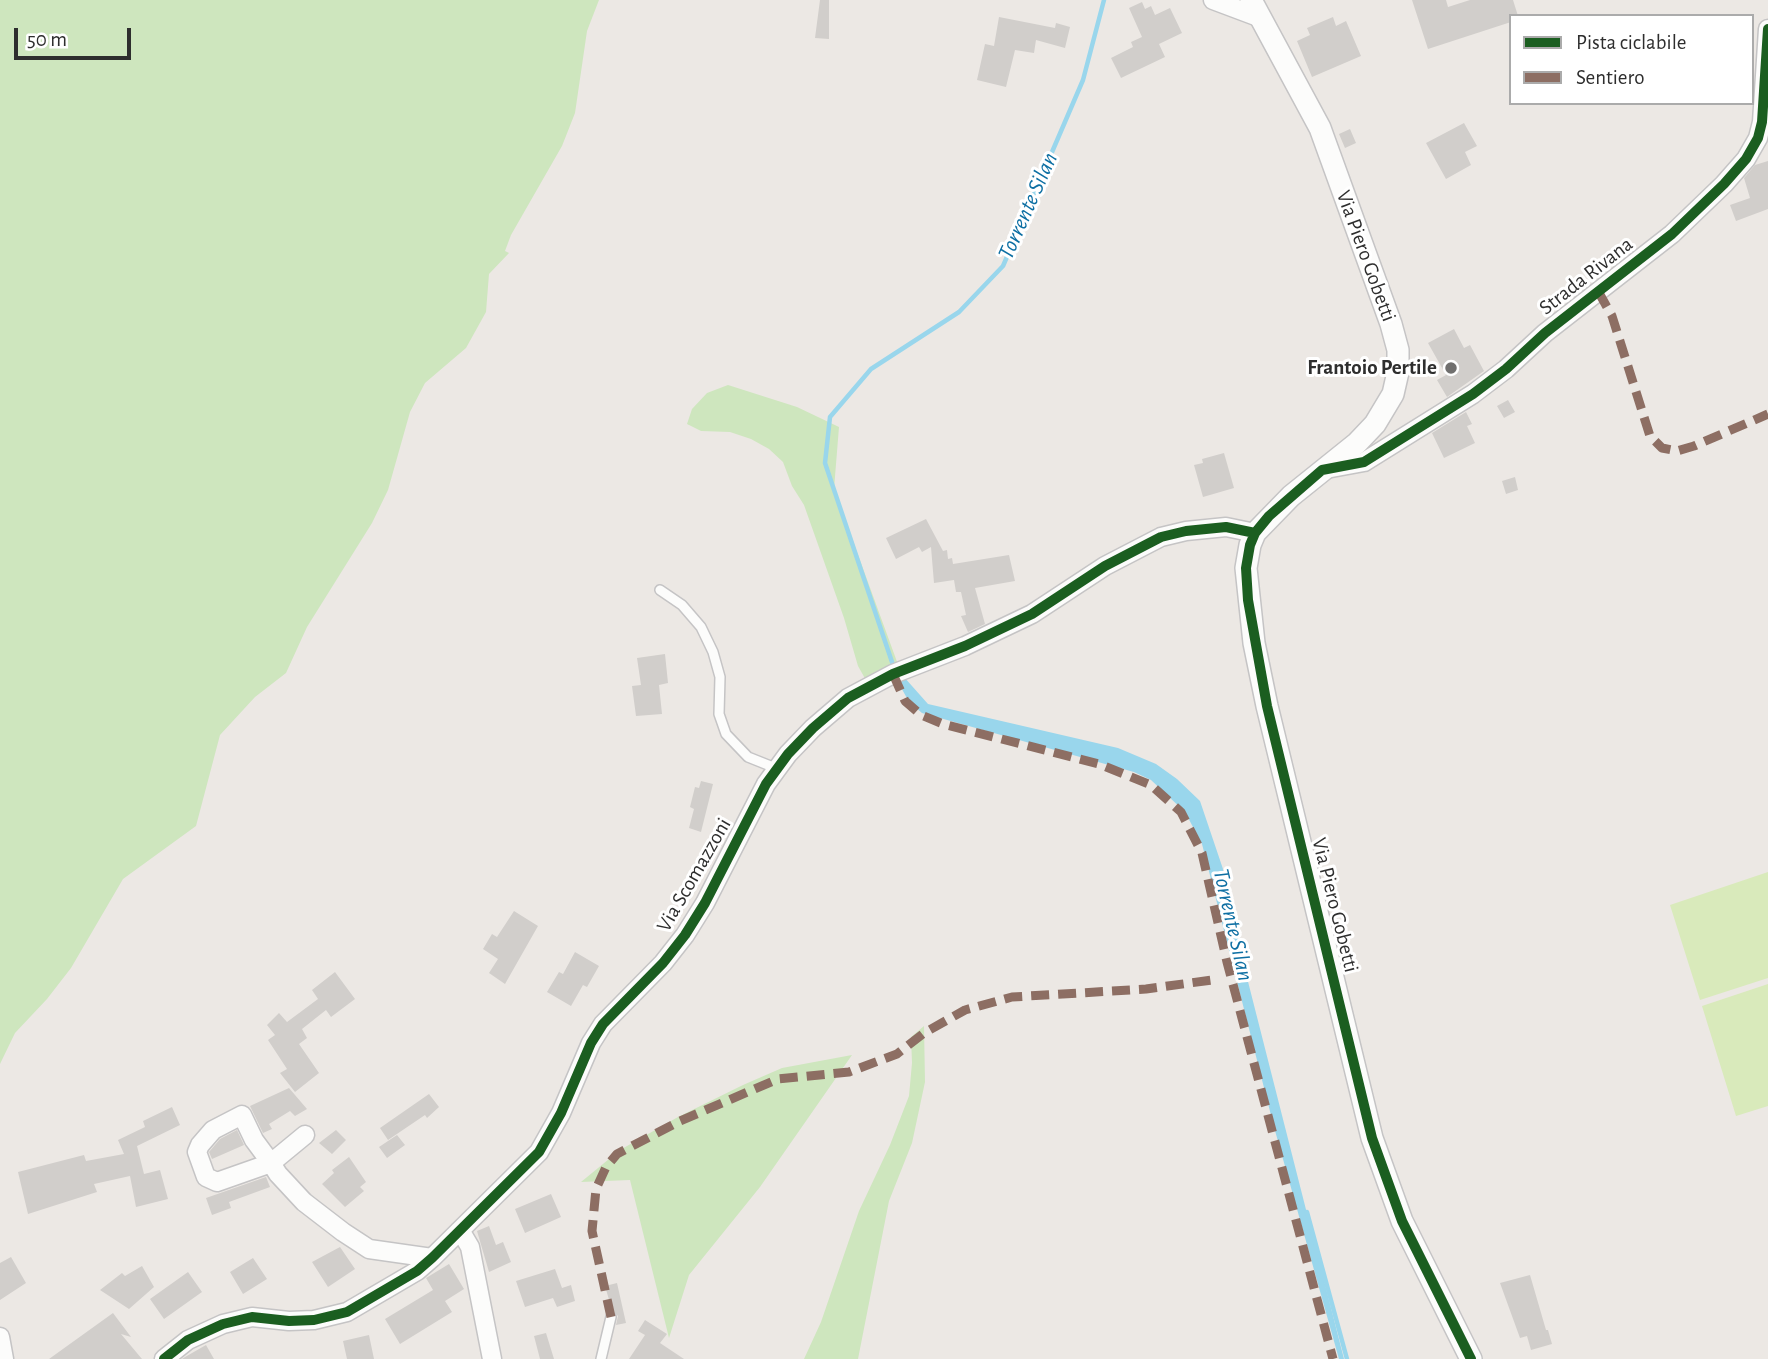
<!DOCTYPE html>
<style>
body{margin:0}
#map{position:relative;width:1768px;height:1359px;overflow:hidden;background:#ece8e4;font-family:"Alegreya Sans",sans-serif}
canvas{display:block}
.legend{position:absolute;left:1509px;top:14px;width:245px;height:91px;box-sizing:border-box;background:#fff;border:2px solid #ababab;margin:0;padding:9px 12px;list-style:none;font-size:21px;color:#2e2e2e}
.legend li{display:flex;align-items:center;gap:14px;height:35px}
.legend b{width:35px;border:2px solid #ababab}
.scale{position:absolute;left:14px;top:28px;width:117px;height:32px;box-sizing:border-box;border:4px solid #2e2e2e;border-top:0;padding-left:9px;font-size:21px;line-height:24px;white-space:nowrap;color:#2e2e2e;-webkit-text-stroke:5px #fff;paint-order:stroke}
</style>
<div id="map">
<canvas width="1768" height="1359"></canvas>
<ul class="legend">
<li><b style="height:9px;background:#1b5e20"></b>Pista ciclabile</li>
<li><b style="height:9px;background:#8d6e63"></b>Sentiero</li>
</ul>
<div class="scale">50 m</div>
</div>
<script>
const ctx = document.querySelector('canvas').getContext('2d');
ctx.lineJoin = 'round';
function fill(path, color) {
  ctx.fillStyle = color;
  ctx.fill(path, 'evenodd');
}
function shape(rows) {
  const path = new Path2D();
  for (const r of rows) {
    path.moveTo(r[0], r[1]);
    for (let i = 2; i < r.length; i += 2) path.lineTo(r[i], r[i + 1]);
  }
  return path;
}
function stroke(path, color, width, dash) {
  ctx.strokeStyle = color;
  ctx.lineWidth = width;
  ctx.lineCap = dash ? 'butt' : 'round';
  ctx.setLineDash(dash || []);
  ctx.stroke(path);
}
function write(font, color, halo, rows, align = 'center') {
  ctx.font = font + ' "Alegreya Sans",sans-serif';
  ctx.lineWidth = 6;
  ctx.setLineDash([]);
  ctx.textBaseline = 'middle';
  ctx.strokeStyle = halo;
  ctx.fillStyle = color;
  for (const [text, x, y, turn = 0] of rows) {
    ctx.save();
    ctx.translate(x, y);
    ctx.rotate((+turn || 0) * Math.PI / 180);
    ctx.textAlign = isNaN(turn) ? turn : align;
    if (halo) ctx.strokeText(text, 0, 0);
    ctx.fillText(text, 0, 0);
    ctx.restore();
  }
}
fill(shape([
 [0,0,599,0,587,31,575,113,562,146,511,235,505,251,509,253,489,274,486,312,466,348,425,383,410,412,388,490,372,523,307,627,286,673,255,697,220,735,196,826,123,879,71,968,47,999,15,1033,0,1064],
 [728,385,797,407,839,427,834,489,900,670,867,682,858,666,844,618,804,505,792,486,783,462,769,449,751,439,730,432,701,431,687,424,692,409,707,393],
 [924,1026,925,1082,912,1143,889,1201,858,1359,804,1359,821,1322,859,1211,890,1145,909,1096,912,1063,911,1037],
 [852,1055,760,1187,689,1275,669,1338,630,1180,581,1182,620,1150,678,1117,743,1085,782,1068]
]), '#cee6be');
fill(shape([
 [1768,872,1768,978,1700,1000,1670,905],
 [1768,984,1768,1106,1736,1116,1702,1006]
]), '#d9eabb');
fill(shape([
 [904,677,928,704,1118,748,1156,764,1177,779,1200,801,1223,869,1242,958,1344,1359,1339,1359,1274,1127,1202,844,1185,812,1151,780,1134,772,922,713,909,702,897,680]
]), '#99d6ec');
stroke(shape([
 [893,665,825,463,830,417,871,369,959,312,1003,266,1083,80,1104,0],
 [1307,1212,1347,1359]
]), '#99d6ec', 4.5);
fill(shape([
 [820,0,829,0,829,39,815,38],
 [1412,0,1446,0,1448,7,1470,0,1513,0,1518,16,1511,16,1511,22,1428,49],
 [1142,2,1145,9,1151,6,1155,15,1170,8,1182,33,1159,44,1165,57,1121,78,1111,58,1133,47,1131,42,1142,37,1129,8],
 [999,17,1055,28,1056,23,1070,27,1065,48,1036,40,1034,53,1015,50,1006,87,977,80,985,44,994,46],
 [1333,17,1336,26,1346,21,1361,56,1312,77,1297,41,1310,35,1307,28],
 [1464,123,1477,146,1465,152,1471,165,1446,179,1426,143],
 [1350,129,1356,143,1345,148,1339,134],
 [1768,161,1768,209,1736,221,1730,205,1750,198,1744,178,1755,165],
 [1454,329,1464,348,1470,345,1484,371,1447,397,1437,380,1446,375,1428,343],
 [1508,400,1515,412,1504,418,1497,406],
 [1466,412,1472,424,1467,426,1475,443,1444,458,1432,433],
 [1224,453,1234,488,1203,497,1194,465,1203,463,1202,459],
 [1515,477,1518,490,1506,494,1502,481],
 [926,519,943,551,947,550,948,559,952,558,953,564,1009,555,1015,581,975,588,985,624,968,632,961,616,966,615,961,592,956,592,954,580,934,583,931,547,922,552,919,547,896,559,886,538],
 [665,654,668,683,659,685,662,714,636,716,632,686,641,685,637,658],
 [701,781,713,784,701,832,689,828,694,809,690,807,695,787,699,788],
 [514,911,538,926,505,984,489,973,498,959,483,949,492,934,497,937],
 [575,952,599,966,587,987,583,985,571,1006,547,992,559,972,563,974],
 [335,972,355,999,331,1017,326,1010,302,1029,307,1038,299,1044,319,1073,295,1092,280,1073,287,1069,268,1040,275,1035,267,1025,279,1013,287,1022,318,999,312,990],
 [289,1088,307,1109,295,1116,290,1111,269,1124,272,1129,263,1133,250,1106],
 [429,1094,439,1107,427,1118,425,1115,388,1140,380,1128],
 [172,1107,180,1125,137,1146,144,1174,160,1170,168,1199,136,1207,130,1176,94,1184,97,1192,28,1214,18,1172,84,1155,86,1161,124,1154,118,1140,145,1127,143,1121],
 [237,1130,244,1145,212,1159,209,1152,220,1139],
 [336,1130,346,1140,332,1154,319,1143],
 [397,1135,405,1145,387,1158,379,1147],
 [349,1157,366,1182,360,1187,364,1191,345,1207,322,1184,334,1173,332,1170],
 [266,1177,270,1187,229,1202,231,1208,212,1215,206,1198],
 [551,1194,561,1217,525,1233,515,1209],
 [489,1226,496,1245,503,1242,511,1262,489,1272,477,1231],
 [340,1247,355,1269,328,1287,312,1262],
 [11,1257,26,1283,0,1300,0,1263],
 [253,1258,267,1279,243,1294,230,1272],
 [449,1264,464,1289,445,1301,452,1312,400,1344,385,1319,433,1290,426,1278],
 [142,1266,154,1287,129,1309,100,1290,122,1273,125,1276],
 [555,1269,562,1288,571,1285,575,1301,557,1307,553,1298,525,1307,516,1281],
 [188,1272,202,1292,164,1319,150,1299],
 [1530,1275,1546,1330,1548,1330,1552,1344,1531,1350,1527,1336,1520,1338,1500,1283],
 [617,1283,626,1323,616,1325,618,1316,612,1310,605,1286],
 [113,1313,131,1337,121,1334,142,1359,49,1359],
 [645,1320,667,1334,660,1343,684,1359,629,1359,645,1335,638,1331],
 [546,1333,554,1359,540,1359,534,1336],
 [369,1335,374,1359,347,1359,343,1341],
 [206,1345,214,1359,182,1359,185,1357]
]), '#d1cecb');
const service = shape([
 [660,590,682,605,701,627,713,652,720,677,719,714,726,734,748,757,778,769],
 [601,1359,611,1317]
]);
const minor = shape([
 [1213,0,1261,18],
 [1326,469,1364,462,1473,394,1506,369,1545,333,1672,234,1724,184,1746,159,1758,138,1762,122,1768,29],
 [305,1135,271,1163,217,1182,206,1177,197,1152,200,1145,213,1130,242,1115,254,1140,271,1163,278,1174,304,1202,343,1232,369,1249,432,1258],
 [460,1230,470,1247,492,1359],
 [0,1337,4,1359],
 [164,1359,188,1340,223,1324,252,1317,289,1321,314,1320,347,1312,417,1271,432,1258,539,1152,561,1113,591,1043,603,1024,663,963,685,935,705,903,766,784,788,754,813,728,848,698,893,674,965,646,1032,614,1105,566,1161,537,1186,531,1226,527,1255,533]
]);
const tertiary = shape([
 [1251,0,1320,128,1391,324,1398,350,1398,372,1393,394,1375,424,1357,443,1291,496,1255,533,1250,545,1246,568,1254,643,1267,706,1372,1138,1402,1221,1471,1359]
]);
stroke(service, '#c5c4c5', 12);
stroke(minor, '#c5c4c5', 21);
stroke(tertiary, '#c5c4c5', 24);
stroke(service, '#fcfcfb', 9);
stroke(minor, '#fcfcfb', 18);
stroke(tertiary, '#fcfcfb', 21);
stroke(shape([
 [1598,291,1612,316,1650,436,1662,448,1677,451,1694,446,1768,414],
 [893,674,905,701,921,715,943,724,1099,764,1151,785,1181,812,1202,853,1227,962,1333,1359],
 [611,1317,592,1231,596,1189,606,1167,617,1154,680,1121,778,1079,849,1072,897,1054,924,1033,965,1010,1012,997,1146,989,1219,979]
]), '#8d6e63', 9, [18, 9]);
stroke(shape([
 [164,1359,188,1340,223,1324,252,1317,289,1321,314,1320,347,1312,417,1271,432,1258,539,1152,561,1113,591,1043,603,1024,663,963,685,935,705,903,766,784,788,754,813,728,848,698,893,674,965,646,1032,614,1105,566,1161,537,1186,531,1226,527,1255,533],
 [1471,1359,1402,1221,1372,1138,1267,706,1248,600,1246,568,1250,545,1255,533,1269,516,1322,470,1364,462,1473,394,1506,369,1545,333,1672,234,1724,184,1746,159,1758,138,1762,122,1768,29]
]), '#1b5e20', 10);
for (const [x, y, r, color] of [
 [1451,368,7,"#706f6e"]
]) {
  const dot = new Path2D();
  dot.arc(x, y, r, 0, 2 * Math.PI);
  ctx.fillStyle = color;
  ctx.fill(dot);
  stroke(dot, '#fff', 2.5);
}
write('21px', '#2e2e2e', '#fff', [
 ["Via Piero Gobetti",1366,256,70],
 ["Strada Rivana",1586,276,-38],
 ["Via Scomazzoni",694,875,-60],
 ["Via Piero Gobetti",1335,905,76]
]);
write('bold 21px', '#2e2e2e', '#fff', [
 ["Frantoio Pertile",1437,368]
], 'right');
write('italic 23px', '#0d6fa3', '#fff', [
 ["Torrente Silan",1028,206,-66],
 ["Torrente Silan",1233,925,77]
]);
</script>
